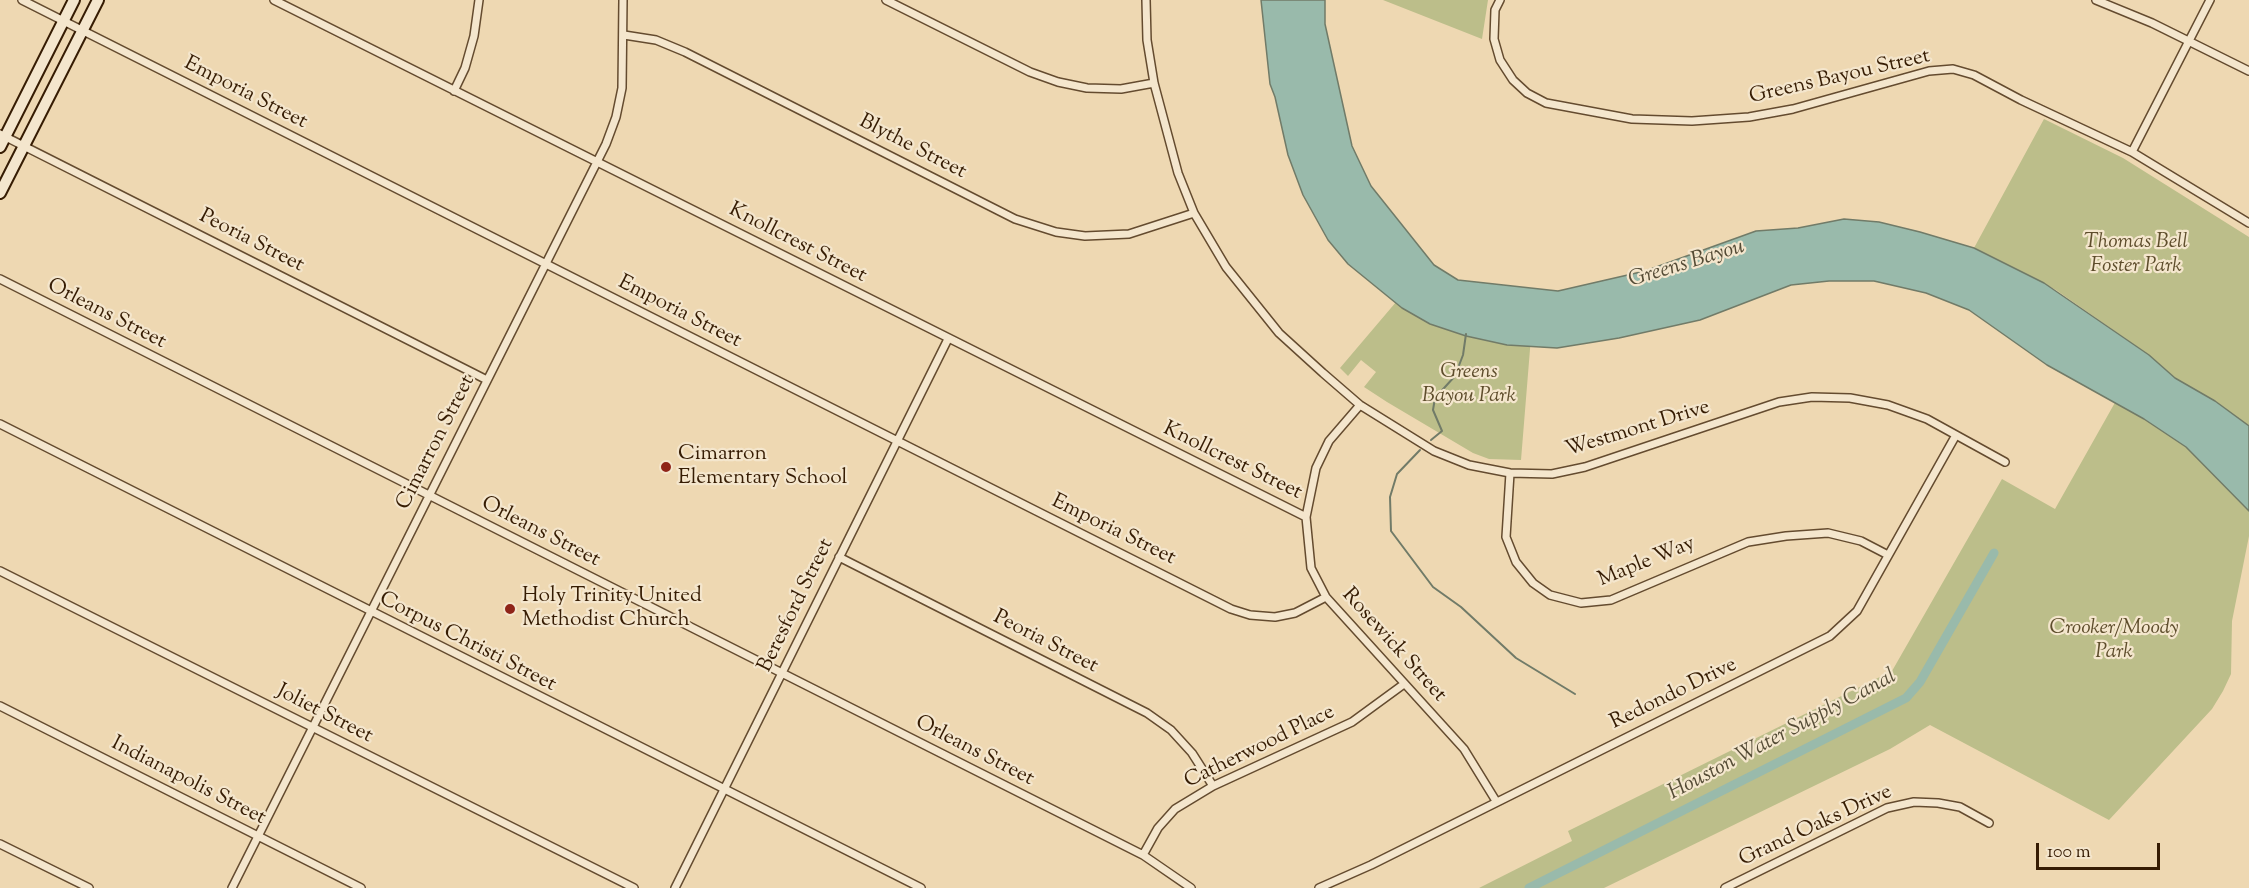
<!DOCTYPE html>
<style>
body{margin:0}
#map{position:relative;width:2249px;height:888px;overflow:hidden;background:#eed8b2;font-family:"Sorts Mill Goudy",serif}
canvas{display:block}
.scale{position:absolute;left:2036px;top:843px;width:124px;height:27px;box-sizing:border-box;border:3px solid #361c03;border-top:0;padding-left:8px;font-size:18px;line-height:21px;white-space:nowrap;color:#361c03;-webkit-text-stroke:4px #f4e6cd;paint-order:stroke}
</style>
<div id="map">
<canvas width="2249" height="888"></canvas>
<div class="scale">100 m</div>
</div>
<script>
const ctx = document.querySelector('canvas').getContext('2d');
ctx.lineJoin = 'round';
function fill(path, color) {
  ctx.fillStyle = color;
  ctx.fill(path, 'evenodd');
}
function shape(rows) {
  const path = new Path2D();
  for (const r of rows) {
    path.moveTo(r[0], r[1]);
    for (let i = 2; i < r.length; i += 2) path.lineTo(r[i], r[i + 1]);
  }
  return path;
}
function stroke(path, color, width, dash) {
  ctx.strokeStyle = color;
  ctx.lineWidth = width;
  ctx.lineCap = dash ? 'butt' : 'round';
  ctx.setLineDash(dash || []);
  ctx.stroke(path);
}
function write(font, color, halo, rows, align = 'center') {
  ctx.font = font + ' "Sorts Mill Goudy",serif';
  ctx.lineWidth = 4.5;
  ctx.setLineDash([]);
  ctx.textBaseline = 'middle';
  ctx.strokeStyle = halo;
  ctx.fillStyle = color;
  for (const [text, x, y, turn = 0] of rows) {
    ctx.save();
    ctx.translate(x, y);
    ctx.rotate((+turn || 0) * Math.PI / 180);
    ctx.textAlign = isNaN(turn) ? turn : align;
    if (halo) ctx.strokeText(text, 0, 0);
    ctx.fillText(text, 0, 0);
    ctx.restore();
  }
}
fill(shape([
 [1383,0,1488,0,1482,39],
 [2044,119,2123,158,2249,237,2249,426,2215,401,2175,378,2149,355,2056,290,1974,248],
 [1402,295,1531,337,1521,460,1489,459,1473,453,1387,402,1364,387,1376,372,1361,360,1348,376,1340,368],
 [2117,399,2177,435,2249,502,2249,536,2232,621,2231,674,2223,691,2212,709,2109,820,1930,725,1890,749,1604,888,1479,888,1572,841,1568,831,1892,671,2002,479,2055,509]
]), '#bcbe8a');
const water = shape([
 [1261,0,1325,0,1325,24,1352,146,1371,186,1434,265,1458,280,1558,291,1645,271,1756,231,1798,228,1844,219,1879,222,1920,232,1974,248,2044,283,2149,355,2175,378,2215,401,2249,426,2249,511,2186,447,2144,419,2047,365,1969,310,1926,293,1874,281,1829,281,1791,285,1700,320,1619,338,1557,348,1507,345,1466,336,1430,324,1402,308,1348,264,1328,240,1303,195,1288,155,1275,97,1270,84,1261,0]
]);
fill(water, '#99baab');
stroke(water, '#717b68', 1.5);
stroke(shape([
 [1431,440,1442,431,1433,410,1435,398,1455,376,1463,355,1466,334],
 [1420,450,1397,474,1390,497,1391,531,1433,587,1461,607,1516,658,1575,694]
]), '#717b68', 2);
stroke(shape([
 [1529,888,1906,698,1920,682,1994,553]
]), '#99baab', 9);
const minor = shape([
 [22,0,1231,609,1250,615,1275,617,1295,613,1326,597],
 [274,0,1306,517],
 [886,0,1030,72,1058,82,1087,88,1121,89,1154,83],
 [1146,0,1147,40,1154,83,1178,173,1194,213,1226,267,1279,333,1323,373,1360,405,1434,451,1469,465,1510,473,1552,474,1585,467,1779,402,1812,397,1850,398,1888,405,1927,419,2005,462],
 [1500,0,1495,10,1494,39,1500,60,1513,80,1527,93,1546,103,1632,119,1692,121,1749,117,1793,109,1929,71,1953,69,1974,75,2021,100,2132,152,2249,223],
 [2096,0,2152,23,2249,71],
 [624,35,656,40,685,52,1015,219,1056,232,1085,236,1129,234,1194,213],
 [454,91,465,68,474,36,479,0],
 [0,134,487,380],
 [2132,152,2210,0],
 [0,279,1143,855,1191,888],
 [1360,405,1329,441,1316,468,1306,517,1311,568,1326,597,1464,749,1496,801],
 [0,424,921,888],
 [1510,473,1506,537,1516,562,1533,583,1550,595,1581,603,1611,600,1748,542,1786,536,1828,533,1861,541,1888,555],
 [839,557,1147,713,1171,730,1192,753,1213,786],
 [0,571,634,888],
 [0,706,361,888],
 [0,844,89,888],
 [1143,855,1158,828,1175,809,1213,786,1352,722,1404,684],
 [232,888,606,144,616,117,622,88,623,0],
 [675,888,948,339],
 [1319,888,1371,865,1830,636,1857,611,1956,435],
 [1725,888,1887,808,1914,802,1938,803,1960,807,1989,823]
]);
const secondary = shape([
 [0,147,74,0],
 [0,193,98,0]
]);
stroke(minor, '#644b2f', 10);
stroke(secondary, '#361c03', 14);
stroke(minor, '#f4e6cd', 7);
stroke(secondary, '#f4e6cd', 10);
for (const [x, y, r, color] of [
 [666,467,6,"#8f2418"],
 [510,609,6,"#8f2418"]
]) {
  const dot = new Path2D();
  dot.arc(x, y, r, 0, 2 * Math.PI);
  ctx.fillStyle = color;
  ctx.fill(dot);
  stroke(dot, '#f4e6cd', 2);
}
write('21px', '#361c03', '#f4e6cd', [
 ["Greens Bayou Street",1840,78,-13],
 ["Emporia Street",245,94,27],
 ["Blythe Street",912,148,27],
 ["Peoria Street",251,242,27],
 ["Knollcrest Street",797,244,27],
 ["Emporia Street",679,313,27],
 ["Orleans Street",106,315,27],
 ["Westmont Drive",1638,430,-17],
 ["Cimarron Street",437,443,-63],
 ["Knollcrest Street",1232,462,26],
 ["Emporia Street",1113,531,26],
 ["Orleans Street",540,533,27],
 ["Maple Way",1647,563,-22],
 ["Beresford Street",797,606,-64],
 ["Corpus Christi Street",467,643,27],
 ["Peoria Street",1045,643,27],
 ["Rosewick Street",1393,646,48],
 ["Redondo Drive",1674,695,-26],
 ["Joliet Street",324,715,27],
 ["Catherwood Place",1260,748,-26],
 ["Orleans Street",974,752,27],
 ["Indianapolis Street",188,782,27],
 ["Grand Oaks Drive",1816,827,-25]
]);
write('italic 21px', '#5e4d2c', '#f4e6cd', [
 ["Thomas Bell",2136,243],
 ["Foster Park",2136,267],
 ["Greens",1469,373],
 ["Bayou Park",1469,397],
 ["Crooker/Moody",2114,629],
 ["Park",2114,653]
]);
write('21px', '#361c03', '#f4e6cd', [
 ["Cimarron",678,455],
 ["Elementary School",678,479],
 ["Holy Trinity United",522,597],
 ["Methodist Church",522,621]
], 'left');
write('italic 22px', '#544b35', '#f4e6cd', [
 ["Greens Bayou",1687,265,-17],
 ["Houston Water Supply Canal",1783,736,-28]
]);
</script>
